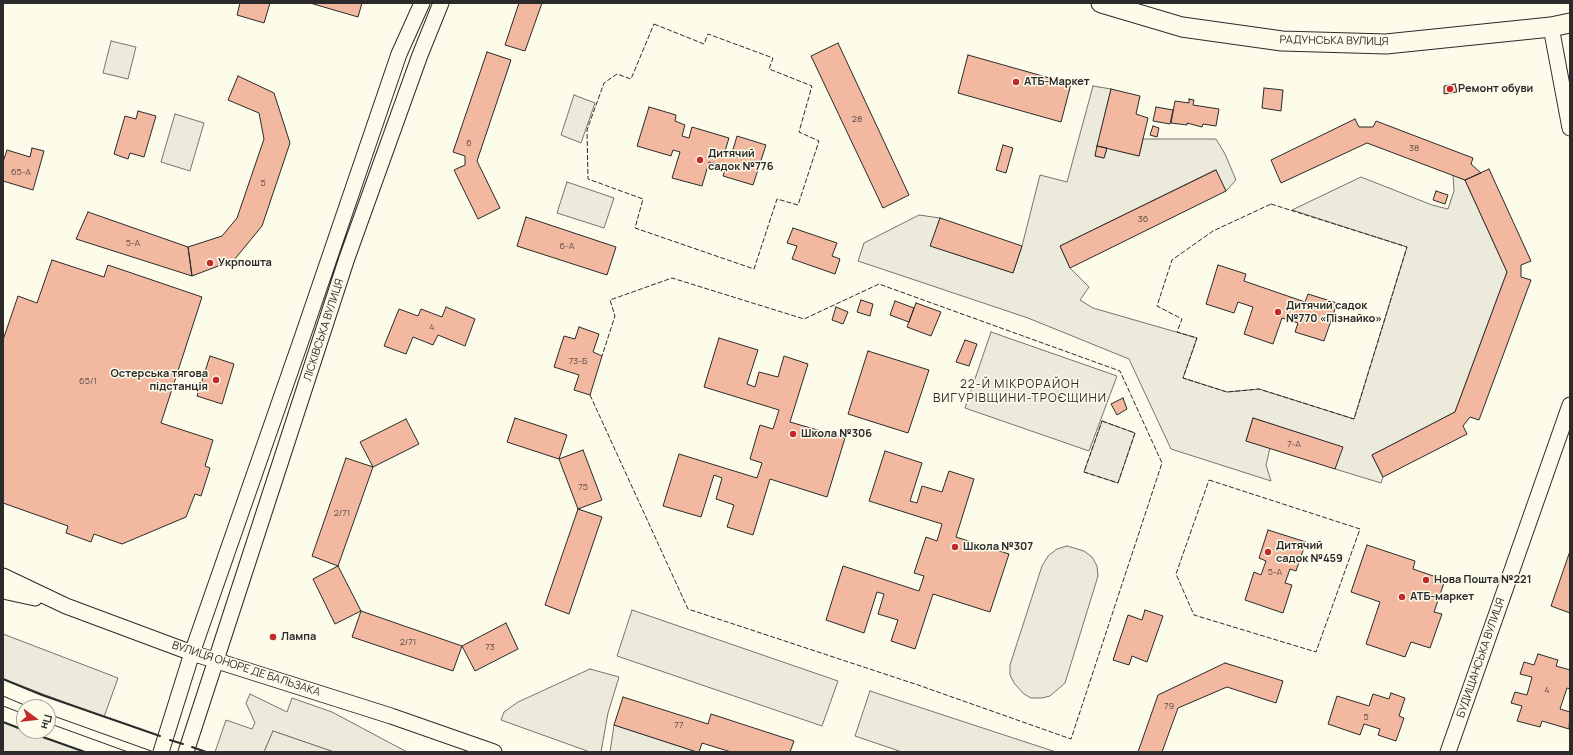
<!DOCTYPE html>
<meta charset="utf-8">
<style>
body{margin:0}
#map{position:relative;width:1573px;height:755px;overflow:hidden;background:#fdfbea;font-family:Manrope,sans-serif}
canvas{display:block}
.frame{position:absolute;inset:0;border:4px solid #2b2b2b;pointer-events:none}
.north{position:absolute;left:16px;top:699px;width:40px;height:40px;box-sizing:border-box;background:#fdfbea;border:1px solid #a9a89e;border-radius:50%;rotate:105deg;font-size:11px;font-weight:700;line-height:16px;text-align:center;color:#2b2b2b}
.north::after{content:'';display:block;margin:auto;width:14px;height:18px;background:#c62828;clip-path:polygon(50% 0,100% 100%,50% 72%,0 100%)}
</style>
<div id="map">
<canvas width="1573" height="755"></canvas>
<div class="frame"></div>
<div class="north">Пн</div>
</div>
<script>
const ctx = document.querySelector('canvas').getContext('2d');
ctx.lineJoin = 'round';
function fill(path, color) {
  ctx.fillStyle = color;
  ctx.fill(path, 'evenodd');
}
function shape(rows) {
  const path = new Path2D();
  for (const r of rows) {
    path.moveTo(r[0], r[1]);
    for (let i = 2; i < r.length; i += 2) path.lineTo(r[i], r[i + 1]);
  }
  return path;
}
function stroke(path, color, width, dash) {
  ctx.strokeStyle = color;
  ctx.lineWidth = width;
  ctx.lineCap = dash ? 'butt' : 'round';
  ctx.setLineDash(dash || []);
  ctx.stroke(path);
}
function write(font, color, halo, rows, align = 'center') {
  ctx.font = font + ' Manrope,sans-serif';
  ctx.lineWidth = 3;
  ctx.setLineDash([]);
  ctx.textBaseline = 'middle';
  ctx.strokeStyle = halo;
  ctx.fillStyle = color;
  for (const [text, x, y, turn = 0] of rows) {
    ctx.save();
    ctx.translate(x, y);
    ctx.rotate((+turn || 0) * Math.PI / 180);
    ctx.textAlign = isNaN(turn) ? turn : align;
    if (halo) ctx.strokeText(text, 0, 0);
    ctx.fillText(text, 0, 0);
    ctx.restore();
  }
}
const green = shape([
 [111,41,136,47,128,79,103,73,111,41],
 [1093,86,1111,89,1095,156,1104,158,1107,148,1139,156,1143,139,1216,139,1225,154,1236,180,1226,191,1215,170,1060,246,1070,268,1089,287,1080,300,1093,308,1197,338,1183,378,1227,392,1259,389,1354,419,1407,247,1292,210,1361,177,1432,205,1448,209,1454,191,1453,175,1465,180,1507,272,1455,412,1372,455,1383,477,1381,483,1335,469,1342,447,1253,418,1246,441,1270,448,1266,465,1271,481,1171,449,1129,359,1028,318,858,261,864,243,919,215,940,218,931,246,1013,273,1022,246,1040,175,1067,182,1093,86],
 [574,95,595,103,581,143,561,135,574,95],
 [175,114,204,123,190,171,161,162,175,114],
 [991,332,1117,376,1089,451,965,408,991,332],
 [1102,421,1135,433,1118,483,1084,472,1102,421],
 [1067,546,1084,551,1092,557,1097,566,1098,576,1065,683,1050,696,1042,698,1031,698,1024,694,1014,683,1010,675,1010,665,1042,566,1048,556,1057,549,1067,546],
 [632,610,838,681,822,726,617,656,632,610],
 [590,669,619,677,608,713,601,752,590,752,501,720,504,712,518,702,590,669],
 [870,691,1056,752,902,752,855,736,870,691],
 [250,694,287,712,292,698,332,712,407,752,334,752,273,731,264,752,215,752,226,720,252,729,255,723,246,703,250,694],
 [614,725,697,752,610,752,614,725]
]);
fill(green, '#ecebdb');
stroke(green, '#74746e', 1);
const parking = shape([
 [567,182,614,198,604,228,557,213,567,182],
 [3,634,118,678,104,717,3,679,3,634],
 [3,722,24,731,85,752,3,752,3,722],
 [273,731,334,752,264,752,273,731]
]);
fill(parking, '#eceadb');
stroke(parking, '#74746e', 1);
const building = shape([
 [240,3,270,3,264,23,237,15,240,3],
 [310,3,362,3,358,17,310,3],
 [519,3,542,3,525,51,505,45,519,3],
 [838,43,909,195,883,208,811,56,838,43],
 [487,52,511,60,477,161,500,208,478,219,454,170,465,165,465,156,453,152,487,52],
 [968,55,1071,84,1061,122,958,93,968,55],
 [238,76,274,93,290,143,262,226,234,260,192,276,188,247,222,236,237,218,264,139,259,113,228,100,238,76],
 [1455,84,1457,92,1444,94,1444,86,1455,84],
 [1264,88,1283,90,1281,111,1262,108,1264,88],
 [1111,89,1140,96,1136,114,1148,118,1139,156,1097,146,1111,89],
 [1189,99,1194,100,1193,105,1219,109,1216,126,1203,124,1202,127,1187,123,1187,125,1171,123,1175,101,1189,103,1189,99],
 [649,107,676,115,675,121,685,125,682,136,689,138,692,127,729,138,725,151,732,153,737,136,766,145,753,185,723,176,726,167,709,162,702,186,672,178,680,152,673,150,671,156,637,146,649,107],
 [1156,107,1173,110,1170,124,1153,121,1156,107],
 [138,111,156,116,144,157,130,153,128,159,114,154,125,116,136,119,138,111],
 [1355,119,1359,127,1373,127,1376,121,1473,158,1471,164,1481,173,1465,180,1367,143,1281,183,1271,160,1355,119],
 [1153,126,1159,128,1157,137,1150,135,1153,126],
 [1003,145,1013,148,1006,173,996,170,1003,145],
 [1097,146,1107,148,1104,158,1095,156,1097,146],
 [32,148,44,151,33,190,3,181,3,162,7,150,30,157,32,148],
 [1489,169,1531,261,1521,265,1521,277,1531,280,1479,420,1470,417,1463,426,1467,434,1383,477,1372,455,1455,412,1507,272,1465,180,1489,169],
 [1216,170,1226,191,1070,268,1060,246,1216,170],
 [1436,191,1448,195,1445,204,1433,200,1436,191],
 [88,212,188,247,192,276,76,239,88,212],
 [526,217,616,247,607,275,517,246,526,217],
 [940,218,1022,246,1013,273,930,246,940,218],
 [793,228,837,243,832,256,840,259,835,274,792,259,797,246,787,243,793,228],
 [52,260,104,277,108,265,202,297,161,423,213,440,205,466,210,468,201,496,195,494,186,517,122,544,94,534,91,542,66,533,68,526,3,503,3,340,18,296,37,303,52,260],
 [1218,265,1246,274,1244,281,1305,302,1308,294,1337,303,1324,341,1295,332,1298,323,1282,318,1273,344,1244,334,1253,307,1238,302,1234,313,1206,304,1218,265],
 [861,300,873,304,870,316,857,312,861,300],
 [895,301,914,308,909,322,890,315,895,301],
 [916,303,941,312,931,336,907,327,916,303],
 [446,307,475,319,465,346,438,335,433,345,413,337,406,354,384,346,399,309,418,316,421,309,442,317,446,307],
 [836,307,848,312,843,324,832,320,836,307],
 [579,327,599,334,593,352,602,356,590,395,574,390,579,375,554,367,564,336,575,339,579,327],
 [719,338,758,350,747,384,755,387,759,372,778,377,784,356,808,364,790,422,845,438,827,497,770,479,753,535,727,527,734,505,716,499,722,478,714,475,701,517,663,506,679,454,757,478,762,463,750,459,760,425,773,429,779,410,704,387,719,338],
 [965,340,977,344,969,366,956,362,965,340],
 [868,351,929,370,908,433,848,414,868,351],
 [210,356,234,364,222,404,197,396,210,356],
 [1123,398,1127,409,1117,415,1111,404,1123,398],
 [515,418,567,435,559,459,507,442,515,418],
 [1253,418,1343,447,1335,469,1246,441,1253,418],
 [406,419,419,444,373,467,360,442,406,419],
 [583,450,602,500,578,509,559,459,583,450],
 [885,451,922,463,910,501,917,503,922,486,942,492,949,471,974,479,956,537,1009,554,990,612,933,594,915,649,891,641,898,620,878,614,884,594,877,592,864,633,826,620,843,566,919,591,924,576,914,573,926,537,937,541,942,524,869,501,885,451],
 [346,458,373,467,338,566,312,556,346,458],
 [578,509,602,517,569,614,545,605,578,509],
 [1268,530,1306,542,1296,571,1290,569,1285,583,1292,585,1283,613,1245,600,1254,572,1261,575,1266,561,1259,558,1268,530],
 [1367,545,1415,561,1413,569,1445,580,1434,612,1442,614,1430,648,1411,642,1405,657,1366,644,1380,602,1351,592,1367,545],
 [1570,551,1570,613,1551,606,1570,551],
 [338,566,361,611,335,624,313,579,338,566],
 [1145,610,1163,616,1147,662,1132,656,1129,665,1113,660,1128,615,1142,620,1145,610],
 [361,611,462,646,453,671,352,637,361,611],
 [506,623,518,649,475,671,462,646,506,623],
 [1538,654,1558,660,1556,666,1570,670,1570,689,1567,688,1560,709,1570,712,1569,729,1542,721,1540,727,1517,721,1522,706,1511,703,1515,692,1527,695,1532,677,1520,674,1524,662,1534,665,1538,654],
 [1225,663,1283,681,1276,703,1227,687,1178,708,1162,752,1138,752,1158,695,1225,663],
 [1391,693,1405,698,1399,716,1404,718,1396,741,1378,735,1380,729,1364,724,1360,735,1328,724,1337,696,1369,706,1373,694,1389,699,1391,693],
 [623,697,708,724,711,714,794,741,790,752,731,752,702,743,699,752,697,752,614,725,623,697]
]);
fill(building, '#f2b8a0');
stroke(building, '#2b2b2b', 1);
const minor = shape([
 [1551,27,1570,128],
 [3,576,66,606,192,653,391,716,494,752],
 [3,591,35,598],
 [161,752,192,653,303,335,399,54,422,3],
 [186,752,347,258,420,55,441,3],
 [1448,752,1570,405]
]);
const major = shape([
 [1101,3,1182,27,1282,41,1386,44,1551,27,1570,23]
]);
stroke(minor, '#2b2b2b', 17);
stroke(major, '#2b2b2b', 21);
stroke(minor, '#fdfbea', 15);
stroke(major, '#fdfbea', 19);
stroke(shape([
 [3,696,29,707],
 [3,706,24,714],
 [48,714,154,752],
 [48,723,128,752]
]), '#2b2b2b', 1);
stroke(shape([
 [654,24,704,44,708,34,773,58,769,69,812,86,799,132,819,141,798,205,777,199,754,269,635,228,643,199,588,179,587,130,604,83,617,74,631,79,654,24],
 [1271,204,1407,247,1354,419,1259,389,1227,392,1183,378,1197,338,1177,332,1182,319,1157,306,1172,260,1213,231,1271,204],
 [590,395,688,609,918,685,1071,739,1162,463,1120,371,879,284,804,319,672,278,610,300,615,316,602,356],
 [1102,421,1135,433,1118,483,1084,472,1102,421],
 [1209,480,1360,529,1316,652,1194,615,1176,574,1209,480]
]), '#2b2b2b', 1, [5, 2]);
stroke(shape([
 [3,679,42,695,160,736],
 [3,722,24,730],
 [26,731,85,752],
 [170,740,183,744],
 [192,747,206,752]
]), '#2b2b2b', 2);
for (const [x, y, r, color] of [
 [1016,82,4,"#c62828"],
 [1450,89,4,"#c62828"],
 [700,160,4,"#c62828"],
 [210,263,4,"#c62828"],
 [1278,312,4,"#c62828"],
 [216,380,4,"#c62828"],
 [793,434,4,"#c62828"],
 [955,547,4,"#c62828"],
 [1268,552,4,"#c62828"],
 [1426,580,4,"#c62828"],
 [1402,597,4,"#c62828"],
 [273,637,4,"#c62828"]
]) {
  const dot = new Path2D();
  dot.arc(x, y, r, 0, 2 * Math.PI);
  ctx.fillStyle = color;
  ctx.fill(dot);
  stroke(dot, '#fdfbea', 1.5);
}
write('9px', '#5d4e48', null, [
 ["28",857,119],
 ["6",469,143],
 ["38",1414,148],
 ["65-А",21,172],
 ["5",263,183],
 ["36",1143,219],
 ["5-А",133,243],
 ["6-А",567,246],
 ["4",432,327],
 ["73-Б",578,361],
 ["65/1",88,381],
 ["7-А",1294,444],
 ["75",583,487],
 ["2/71",342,513],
 ["5-А",1275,572],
 ["2/71",408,642],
 ["73",490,647],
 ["4",1547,690],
 ["79",1169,706],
 ["5",1366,717],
 ["77",679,725]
]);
write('11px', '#2b2b2b', '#fdfbea', [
 ["РАДУНСЬКА ВУЛИЦЯ",1334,41,1],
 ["ЛІСКІВСЬКА ВУЛИЦЯ",324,330,-72],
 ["БУДИЩАНСЬКА ВУЛИЦЯ",1481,658,-71],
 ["ВУЛИЦЯ ОНОРЕ ДЕ БАЛЬЗАКА",246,669,18]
]);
write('bold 11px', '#2b2b2b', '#fdfbea', [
 ["АТБ-Маркет",1024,82],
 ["Ремонт обуви",1458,89],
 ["Дитячий",708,154],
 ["садок №776",708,167],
 ["Укрпошта",218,263],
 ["Дитячий садок",1286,306],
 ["№770 «Пізнайко»",1286,319],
 ["Остерська тягова",208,374,"right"],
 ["пiдстанцiя",208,387,"right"],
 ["Школа №306",801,434],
 ["Дитячий",1276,546],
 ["садок №459",1276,559],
 ["Школа №307",963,547],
 ["Нова Пошта №221",1434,580],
 ["АТБ-маркет",1410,597],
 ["Лампа",281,637]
], 'left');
ctx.letterSpacing = '1px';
write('12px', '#2b2b2b', '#fdfbea', [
 ["22-Й МІКРОРАЙОН",1020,385],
 ["ВИГУРІВЩИНИ-ТРОЄЩИНИ",1020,399]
]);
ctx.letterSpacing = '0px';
</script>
